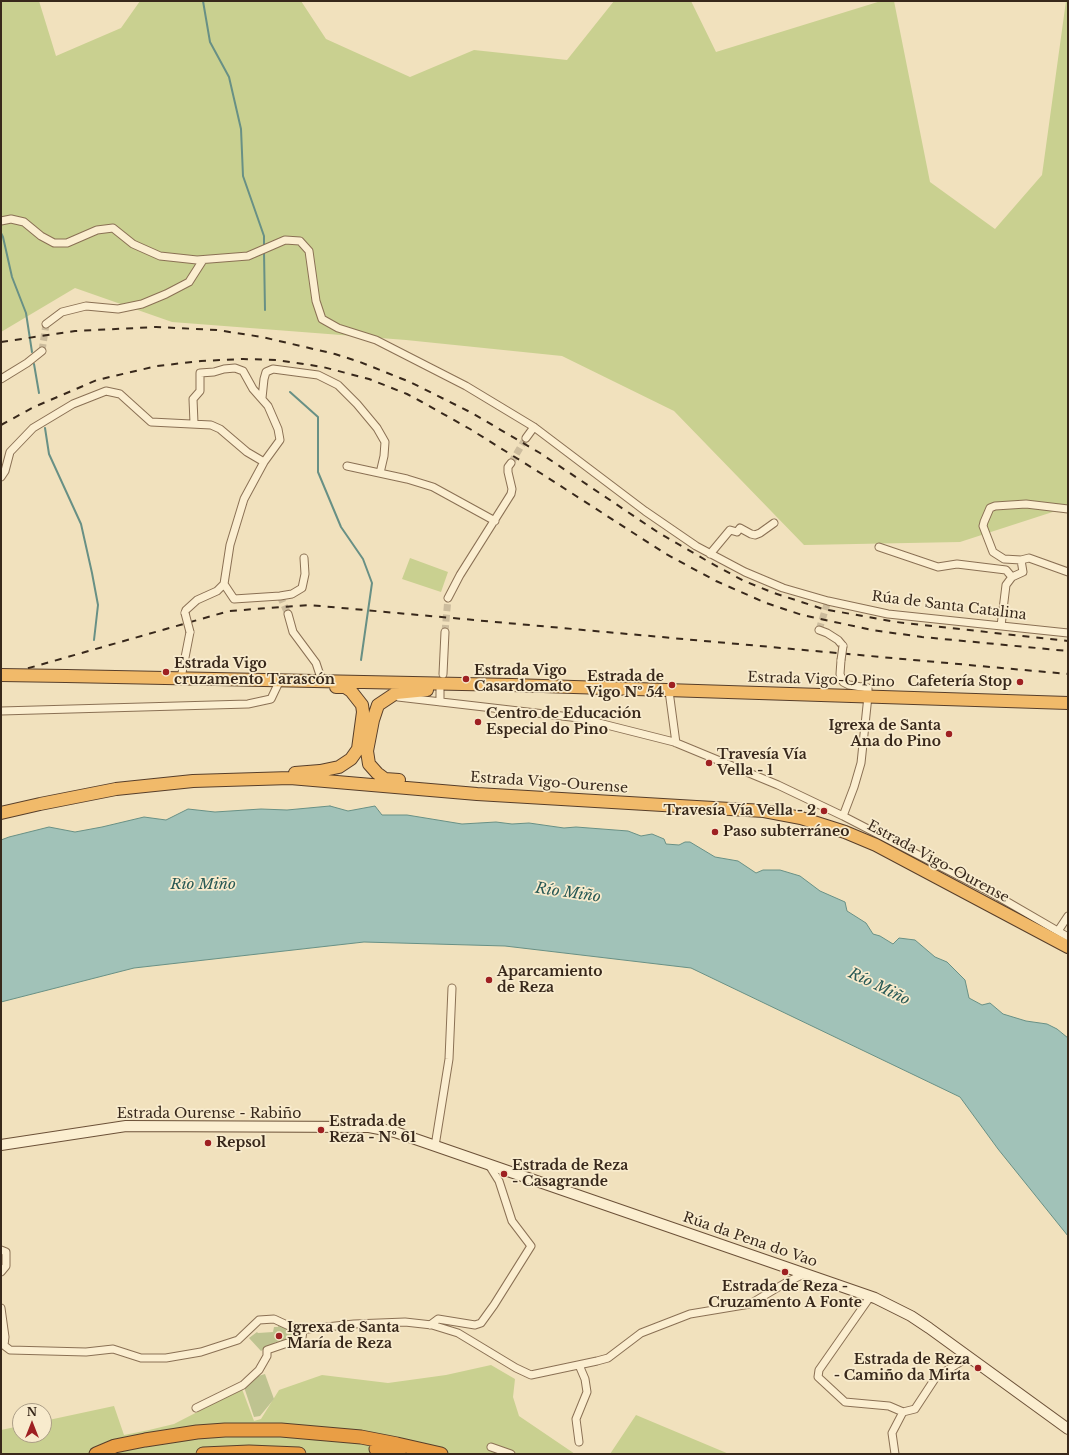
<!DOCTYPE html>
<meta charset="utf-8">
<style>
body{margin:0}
#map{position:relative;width:1069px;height:1455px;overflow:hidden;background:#f1e1bd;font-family:"Libre Baskerville",serif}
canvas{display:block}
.frame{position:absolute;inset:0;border:2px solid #38281b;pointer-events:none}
.north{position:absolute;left:12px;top:1403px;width:40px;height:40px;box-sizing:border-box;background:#f8ebcd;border:1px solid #ab9d86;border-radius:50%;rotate:0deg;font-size:11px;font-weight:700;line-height:16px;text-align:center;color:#38281b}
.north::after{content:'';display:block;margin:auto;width:14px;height:18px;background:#9e2022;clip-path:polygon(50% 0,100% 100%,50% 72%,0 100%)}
</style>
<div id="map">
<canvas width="1069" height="1455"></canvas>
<div class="frame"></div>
<div class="north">N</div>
</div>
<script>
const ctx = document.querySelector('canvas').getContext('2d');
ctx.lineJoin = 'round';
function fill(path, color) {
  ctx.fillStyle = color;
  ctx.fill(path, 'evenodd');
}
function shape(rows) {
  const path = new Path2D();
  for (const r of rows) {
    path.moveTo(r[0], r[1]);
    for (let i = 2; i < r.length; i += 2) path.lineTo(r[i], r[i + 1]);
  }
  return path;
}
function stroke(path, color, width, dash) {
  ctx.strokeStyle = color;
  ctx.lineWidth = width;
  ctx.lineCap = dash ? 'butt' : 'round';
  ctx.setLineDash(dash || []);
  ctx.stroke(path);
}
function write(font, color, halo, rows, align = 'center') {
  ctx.font = font + ' "Libre Baskerville",serif';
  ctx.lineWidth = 3.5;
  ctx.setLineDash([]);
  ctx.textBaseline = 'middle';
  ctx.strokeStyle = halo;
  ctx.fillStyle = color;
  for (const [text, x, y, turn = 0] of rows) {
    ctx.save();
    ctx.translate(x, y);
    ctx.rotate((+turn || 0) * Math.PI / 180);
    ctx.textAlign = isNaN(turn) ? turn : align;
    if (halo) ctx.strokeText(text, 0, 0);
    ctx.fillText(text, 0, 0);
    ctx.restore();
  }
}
fill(shape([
 [1,1,39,1,56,56,121,28,140,1,301,1,326,39,410,77,474,50,567,60,614,1,691,1,716,52,881,1,894,1,930,182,995,229,1042,175,1066,1,1068,1,1068,507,960,542,804,545,674,411,562,356,406,340,172,322,75,288,1,332],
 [410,558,448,572,441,592,402,579],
 [491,1365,515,1379,513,1397,519,1416,575,1454,1,1454,1,1430,20,1426,20,1435,44,1435,44,1421,114,1406,124,1435,149,1430,174,1424,242,1389,254,1421,261,1419,279,1390,322,1375,388,1383,446,1375],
 [636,1415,729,1454,610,1454]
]), '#c9d090');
fill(shape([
 [278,1324,294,1330,295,1339,276,1342,261,1351,249,1338,257,1332,258,1333,273,1332,274,1327,278,1327],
 [265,1374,274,1399,260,1416,254,1417,244,1387,255,1377]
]), '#bec390');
const water = shape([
 [330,806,348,811,375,806,382,815,407,815,462,824,496,822,512,824,529,823,564,828,576,827,628,831,641,836,652,834,664,839,666,844,679,845,685,842,690,842,715,857,738,861,756,873,763,870,780,870,800,876,820,891,845,902,847,911,866,923,873,934,880,936,893,944,899,938,915,940,935,957,947,962,965,980,969,998,982,1005,990,1003,1003,1014,1026,1021,1047,1024,1057,1029,1068,1038,1068,1236,998,1149,960,1097,691,968,505,946,364,942,134,968,1,1002,1,840,9,837,49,827,75,832,102,827,144,817,166,820,188,809,215,812,261,809,287,810,330,806]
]);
fill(water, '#a1c2b8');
stroke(water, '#689085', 1);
stroke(shape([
 [203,1,210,42,229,77,241,129,243,176,264,236,264,247],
 [1,233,3,237,12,277,26,313,32,352],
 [264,252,265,310],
 [34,364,39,393],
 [290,392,318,417,318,472,341,527,363,559,372,583,361,660],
 [45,428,49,454,81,524,92,573,98,605,94,640]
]), '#689085', 2);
stroke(shape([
 [42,351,46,324],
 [511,463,526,438],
 [280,596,288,614],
 [819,630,828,601],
 [445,632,448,598]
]), '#ccbc9d', 7, [7, 3.5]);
const minor = shape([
 [1,221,11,219,24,222,41,236,54,243,67,243,97,230,113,228,133,244,160,256,197,260,248,256,285,240,300,241,309,251,316,301,322,319,338,328,376,340,466,386,534,427,645,511,696,546,745,572,783,588,828,601,888,614,1068,633],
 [46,324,62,312,86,306,118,309,142,304,166,294,189,282,203,260],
 [1,379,27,363,42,351],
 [262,398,264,379,266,372,273,369,318,375,338,385,357,404,377,428,385,442,384,456,380,473],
 [526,438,534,427],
 [347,466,407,479,433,487,495,521],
 [1,477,5,471,10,452,33,428,73,404,106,391,120,394,151,422,211,425,220,429,247,452,264,462],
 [1068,509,1026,504,995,506,990,508,984,522,983,526,993,552,1004,559,1021,560,1029,558,1068,572],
 [879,547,938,567,957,564,1006,570,1012,577],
 [710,554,730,530,737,532,740,528,751,534,755,535,760,533,774,523],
 [224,584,234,599,280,596,292,594,302,588,305,574,304,558],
 [448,598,460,575,511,494,512,489,508,472,508,467,511,463],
 [185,613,186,610,197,600,217,591,224,584,230,545,244,499,264,462,280,440,278,429,268,406,253,389,243,371,235,368,224,369,214,372,200,373,200,391,193,399,194,423],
 [288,614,293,632,316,663,322,681],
 [1001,626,1006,585,1012,577,1023,572,1021,560],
 [819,630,827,633,838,640,843,646],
 [841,660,840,674,843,682,849,685,868,688,868,696,861,763,854,787,843,816],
 [443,674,445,632],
 [181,678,190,632],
 [669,691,676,743],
 [398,697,579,718,674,742,778,785,843,816,992,893,1068,937],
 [440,702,440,690],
 [1,711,248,704,271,699,280,680],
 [1058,931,1068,916],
 [435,1146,449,1059,452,988],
 [1,1250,6,1252,6,1266,1,1272],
 [870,1297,819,1370,818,1377,845,1402,889,1406,903,1412],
 [1,1308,5,1337,4,1345],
 [430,1325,438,1319,475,1325,481,1323,494,1305,531,1246,512,1221,499,1181,489,1165],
 [1,1343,10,1350,86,1352,113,1349,141,1358,166,1358,201,1352,238,1340,259,1320,274,1319,300,1331,308,1329,354,1324,405,1322,432,1325,458,1333,516,1368,531,1375,597,1361,608,1358,641,1333,690,1314,750,1304,787,1282,804,1274],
 [196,1408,243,1385,259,1370,267,1356,267,1350,302,1338,303,1330],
 [579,1442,576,1419,587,1392,585,1379,579,1365],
 [491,1447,511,1454],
 [895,1454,892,1433,903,1412,915,1409,936,1377,962,1361,970,1358]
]);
const secondary = shape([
 [1,1145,126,1126,369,1127,395,1132,875,1298,911,1316,929,1328,1068,1429]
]);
const trunk = shape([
 [66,676,512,685,1068,703],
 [295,773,320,771,339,767,351,759,358,749,363,712,362,705,351,691,345,687,336,687],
 [399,780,385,779,377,773,369,764,367,751,373,720,378,705,396,693,427,690],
 [1,813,40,804,116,789,193,781,290,778,477,794,764,811,801,818,845,832,876,845,1068,947]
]);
const motorway = shape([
 [376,1449,399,1454],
 [96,1454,115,1446,145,1440,197,1432,225,1430,281,1430,361,1437,397,1444,441,1454],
 [203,1454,249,1452,299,1454]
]);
stroke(minor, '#8a7054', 9);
stroke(secondary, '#6c5138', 12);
stroke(trunk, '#573e2a', 14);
stroke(motorway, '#573e2a', 15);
stroke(minor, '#fbeed0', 7);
stroke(secondary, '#fbeed0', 10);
stroke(trunk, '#f1ba6a', 12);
stroke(motorway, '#e99e45', 13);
stroke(shape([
 [1,342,75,331,156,327,217,330,262,337,335,354,360,362,410,382,472,413,540,453,659,533,709,562,744,581,774,593,823,609,896,622,1068,641],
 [1,425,34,407,97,380,157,366,201,361,243,359,277,360,323,367,369,379,407,394,422,402,470,429,542,474,666,554,716,581,766,603,802,615,872,630,922,637,1068,651],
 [1,676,229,611,309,605,1068,674]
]), '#38281b', 2, [7, 7]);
const minorBridge = shape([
 [185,613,190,632],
 [841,660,843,646]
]);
const trunkBridge = shape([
 [1,675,66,676]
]);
stroke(minorBridge, '#8a7054', 9, []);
stroke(trunkBridge, '#573e2a', 14, []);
stroke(minorBridge, '#fbeed0', 7);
stroke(trunkBridge, '#f1ba6a', 12);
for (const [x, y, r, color] of [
 [166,672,4,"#9e2022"],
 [466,679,4,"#9e2022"],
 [1020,682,4,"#9e2022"],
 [672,685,4,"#9e2022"],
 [478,722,4,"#9e2022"],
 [949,734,4,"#9e2022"],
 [709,763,4,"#9e2022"],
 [824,811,4,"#9e2022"],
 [715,832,4,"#9e2022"],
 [489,980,4,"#9e2022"],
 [321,1130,4,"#9e2022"],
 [208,1143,4,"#9e2022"],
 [504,1174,4,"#9e2022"],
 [785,1272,4,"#9e2022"],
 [279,1336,4,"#9e2022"],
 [978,1368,4,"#9e2022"]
]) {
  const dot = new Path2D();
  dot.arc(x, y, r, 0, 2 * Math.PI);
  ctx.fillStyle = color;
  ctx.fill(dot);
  stroke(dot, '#f8ebcd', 1.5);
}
write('14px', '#38281b', '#f8ebcd', [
 ["Rúa de Santa Catalina",949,606,7],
 ["Estrada Vigo-O Pino",821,680,2],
 ["Estrada Vigo-Ourense",549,783,4],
 ["Estrada Vigo-Ourense",938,862,28],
 ["Estrada Ourense - Rabiño",209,1114],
 ["Rúa da Pena do Vao",750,1240,19]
]);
write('bold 14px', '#38281b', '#f8ebcd', [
 ["Estrada Vigo",174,664],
 ["cruzamento Tarascón",174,680],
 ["Estrada Vigo",474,671],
 ["Casardomato",474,687],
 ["Estrada de",664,677,"right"],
 ["Vigo Nº 54",664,693,"right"],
 ["Cafetería Stop",1012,682,"right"],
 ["Centro de Educación",486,714],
 ["Especial do Pino",486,730],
 ["Igrexa de Santa",941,726,"right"],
 ["Ana do Pino",941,742,"right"],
 ["Travesía Vía",717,755],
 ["Vella - 1",717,771],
 ["Travesía Vía Vella - 2",816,811,"right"],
 ["Paso subterráneo",723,832],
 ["Aparcamiento",497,972],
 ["de Reza",497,988],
 ["Estrada de",329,1122],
 ["Reza - Nº 61",329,1138],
 ["Repsol",216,1143],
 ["Estrada de Reza",512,1166],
 ["- Casagrande",512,1182],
 ["Estrada de Reza -",785,1287,"center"],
 ["Cruzamento A Fonte",785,1303,"center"],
 ["Igrexa de Santa",287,1328],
 ["María de Reza",287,1344],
 ["Estrada de Reza",970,1360,"right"],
 ["- Camiño da Mirta",970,1376,"right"]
], 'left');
write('italic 15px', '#285955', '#f8ebcd', [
 ["Río Miño",203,885],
 ["Río Miño",568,893,8],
 ["Río Miño",879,987,26]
]);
</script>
